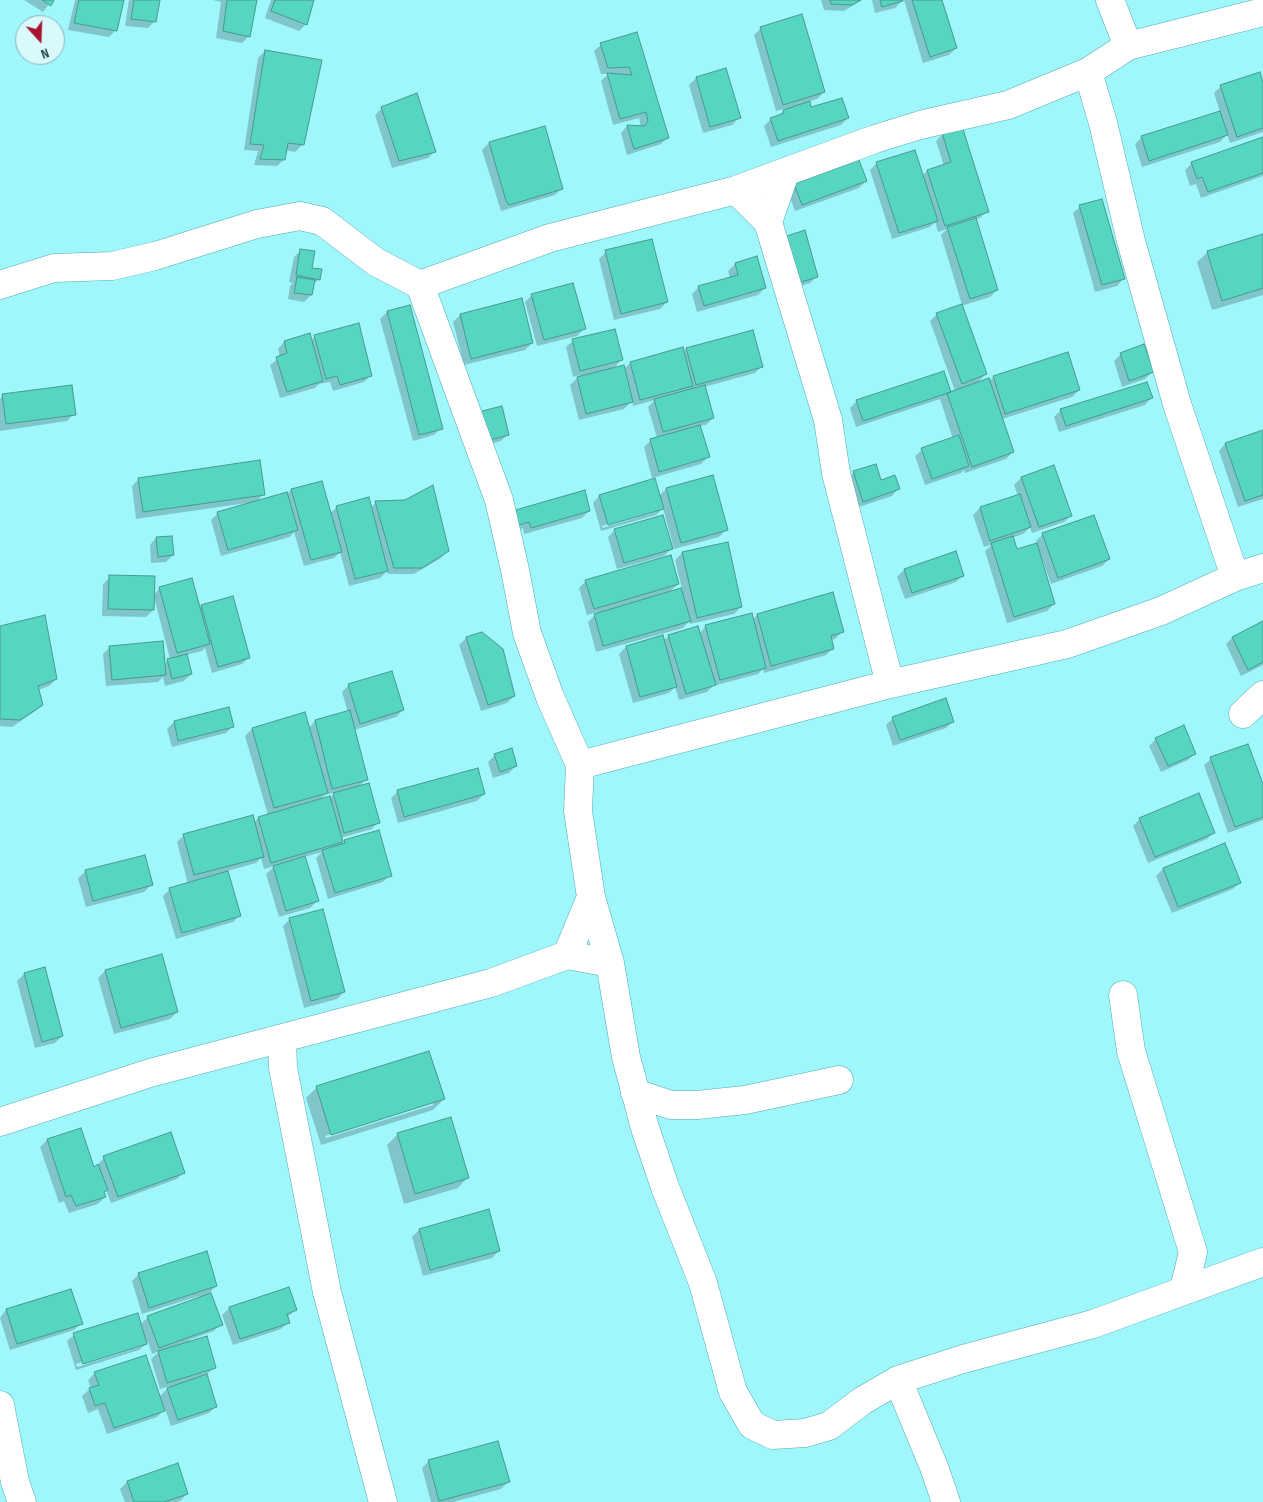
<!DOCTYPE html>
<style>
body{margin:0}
#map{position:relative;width:1263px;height:1502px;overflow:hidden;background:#9ff7fc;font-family:"Sofia Sans Condensed",sans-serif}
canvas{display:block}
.north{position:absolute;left:15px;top:15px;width:50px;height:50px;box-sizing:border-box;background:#d9fafc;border:1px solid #8fb1b3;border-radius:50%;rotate:160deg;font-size:14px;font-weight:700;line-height:20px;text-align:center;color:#1f4346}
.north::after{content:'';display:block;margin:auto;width:18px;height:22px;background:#a9132b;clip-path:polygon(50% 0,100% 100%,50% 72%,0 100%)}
</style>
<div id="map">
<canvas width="1263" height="1502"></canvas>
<div class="north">N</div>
</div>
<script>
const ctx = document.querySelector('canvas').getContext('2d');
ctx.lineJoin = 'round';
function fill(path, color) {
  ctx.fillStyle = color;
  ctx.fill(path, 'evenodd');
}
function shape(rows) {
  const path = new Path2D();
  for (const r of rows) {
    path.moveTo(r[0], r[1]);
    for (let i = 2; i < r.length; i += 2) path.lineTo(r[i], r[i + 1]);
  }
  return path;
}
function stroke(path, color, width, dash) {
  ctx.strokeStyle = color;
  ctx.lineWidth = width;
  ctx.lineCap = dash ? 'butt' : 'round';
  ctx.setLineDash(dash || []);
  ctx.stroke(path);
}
fill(shape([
 [24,0,52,0,43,12],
 [75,0,123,0,116,30,109,37,68,30],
 [129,0,159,0,155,21,148,28,125,26],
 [213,0,256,0,249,36,242,43,216,38,221,2],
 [271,0,313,0,306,24,299,31,265,18],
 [821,0,862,0,844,11,824,10],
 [872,0,903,0,895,8,875,13],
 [904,0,941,0,956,48,949,55,923,63],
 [761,28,824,92,817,99,808,102,811,109,848,118,841,125,771,147,764,126,771,119,778,116,787,108,776,111,754,35],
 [636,34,668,137,661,144,627,155,621,133,627,126,641,127,639,118,613,125,601,81,608,74,601,74,594,51,601,45],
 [265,51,321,61,302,145,295,152,285,150,284,159,277,166,254,165,258,151,244,150,258,58],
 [696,78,739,118,732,125,703,133,689,85],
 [1263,85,1263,132,1230,143,1227,134,1220,142,1142,167,1135,144,1142,137,1220,112,1214,93,1221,86],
 [382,108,435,151,428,158,392,168,375,115],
 [943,134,987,211,980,218,975,220,997,290,990,297,961,306,986,374,975,385,989,381,994,377,1079,390,1072,397,1002,419,1013,452,1006,459,965,473,964,470,961,473,925,485,915,456,922,450,953,439,940,399,856,427,850,408,857,401,944,372,950,393,955,391,930,321,937,314,962,305,941,235,947,229,938,232,935,222,930,227,892,239,870,170,877,163,922,176,927,171,944,166,936,141],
 [1263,138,1263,176,1201,198,1196,184,1190,186,1185,170,1192,163],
 [489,143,562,188,555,195,501,211,482,150],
 [866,181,859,188,795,211,788,192,795,185],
 [1080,207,1123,279,1117,286,1095,292,1073,213],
 [1263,235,1263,295,1212,310,1197,262,1208,252],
 [785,238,817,276,810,283,791,289],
 [301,250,319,279,313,285,311,295,304,302,288,299,290,286,293,283,289,282,294,257],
 [606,252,667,302,660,309,614,320,599,259],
 [735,264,765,288,758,295,697,312,692,294,699,287,730,278,728,271],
 [532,295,584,329,577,336,537,346,525,302],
 [521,300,532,343,525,350,464,365,453,322,460,315],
 [409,307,441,428,434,435,413,441,380,319,387,312],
 [315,336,371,375,364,382,333,391,330,382,319,384,315,388,280,398,270,365,280,357,278,349,284,342,311,341],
 [573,341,621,360,612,370,623,370,630,363,683,352,686,349,762,366,755,373,704,387,713,418,706,425,699,426,708,457,701,464,652,478,644,447,651,440,657,438,648,407,655,400,633,406,632,401,624,409,579,420,570,385,580,375,573,377,566,347],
 [1121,354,1152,372,1145,379,1122,387,1114,361],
 [3,396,74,414,67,421,0,431,0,399],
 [1151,398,1145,405,1059,432,1054,417,1061,410],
 [472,420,508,434,501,441,479,447],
 [1263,431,1263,499,1238,507,1219,451,1225,444],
 [854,472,898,489,892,496,856,508,847,479],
 [1021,478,1071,515,1064,522,1032,533,1030,527,1023,534,1012,538,1016,551,1037,544,1036,541,1043,534,1109,559,1102,566,1051,584,1043,561,1041,562,1054,604,1047,611,1007,623,985,551,993,544,984,547,973,515,980,508,1018,496,1014,485],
 [139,479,263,495,256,502,286,495,291,490,330,513,337,507,371,508,376,502,448,550,441,558,414,574,388,574,387,571,380,578,349,586,340,552,334,558,304,566,294,532,290,537,221,556,211,520,218,513,247,504,247,503,136,519,132,486],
 [666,489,726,530,719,537,674,549,663,508,656,515,601,531,593,503,599,496,659,496],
 [656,510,656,512,602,528,602,526],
 [589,511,582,518,524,534,523,528,502,534,505,514],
 [615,530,671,549,664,556,617,569,608,537],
 [156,538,173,555,166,562,151,563,150,545],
 [727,543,741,607,734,614,690,624,689,621,683,628,596,652,588,622,598,612,587,615,579,588,586,581,678,584,668,593,682,589,675,560,682,553],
 [955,553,963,575,956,582,905,599,897,577,904,570],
 [110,577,153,596,160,588,199,609,202,606,249,657,242,664,212,673,205,648,202,651,186,655,191,674,184,681,165,686,163,677,158,682,106,686,103,654,110,647,164,664,170,659,154,597,153,610,146,617,102,616,103,584],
 [757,615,842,632,835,639,831,640,833,648,826,655,764,673,763,669,758,674,713,686,707,692,679,700,675,687,669,693,633,703,619,654,626,647,662,637,663,641,669,636,699,634,706,626,752,620],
 [1263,622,1263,665,1241,676,1226,644,1232,638],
 [0,628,56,679,49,686,38,690,42,705,34,712,12,727,0,726],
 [482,634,514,696,507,703,481,711,459,645,466,638],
 [349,685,403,710,396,717,354,730,366,779,359,787,378,822,372,829,340,838,342,844,345,841,390,875,383,882,328,899,316,858,322,852,304,857,317,901,310,908,279,917,266,874,275,866,264,869,261,858,256,863,227,871,240,915,233,922,176,939,163,896,170,889,188,884,177,842,184,835,254,823,258,818,268,815,245,736,252,729,309,728,315,721,348,712,342,692],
 [336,792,329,799,319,800,325,795],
 [893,718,953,721,946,728,893,746,886,725],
 [174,722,233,726,226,733,172,747,167,729],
 [1156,739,1195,753,1188,760,1161,772,1149,746],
 [495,755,516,766,509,773,493,778,488,762],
 [1211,759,1263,788,1263,820,1228,833,1204,765],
 [398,791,484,794,477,801,398,823,391,798],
 [1140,819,1214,832,1207,839,1148,863,1133,826],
 [1225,844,1240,882,1233,889,1172,913,1156,876,1163,869],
 [85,872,151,885,144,892,86,907,78,878],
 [290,919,344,992,337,999,304,1008,283,926],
 [105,971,177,1012,170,1019,114,1034,98,978],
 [24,974,62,1036,55,1043,35,1048,17,981],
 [317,1087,444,1099,433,1110,321,1145,306,1098],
 [433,1102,433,1105,326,1138,325,1136],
 [80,1130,93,1169,104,1158,184,1172,177,1179,111,1203,106,1190,103,1193,105,1197,98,1204,69,1213,64,1201,59,1203,40,1147,47,1140],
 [398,1134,468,1177,458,1188,404,1204,387,1145],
 [488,1211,499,1251,492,1258,423,1276,412,1237,419,1230],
 [139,1274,216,1286,207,1296,221,1324,214,1331,189,1340,215,1367,206,1375,216,1406,209,1413,171,1426,165,1409,157,1417,107,1434,98,1409,88,1413,82,1396,91,1388,88,1380,95,1373,159,1397,170,1386,160,1389,151,1359,160,1351,152,1354,148,1342,139,1350,76,1370,67,1341,74,1335,140,1325,148,1317,200,1298,199,1296,142,1314,132,1281],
 [140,1345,140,1347,77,1367,76,1364],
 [229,1308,296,1310,287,1317,288,1322,281,1329,233,1345,222,1315],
 [6,1310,81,1323,74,1330,10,1350,0,1318],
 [429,1461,508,1482,501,1489,453,1502,431,1502,422,1468],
 [177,1465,187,1494,180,1501,176,1502,125,1502,120,1489,127,1482]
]), '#0003');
const building = shape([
 [42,0,54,0,51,6,42,0],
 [79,0,124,0,117,31,74,23,79,0],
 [134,0,160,0,156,22,131,19,134,0],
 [227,0,257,0,250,37,223,31,227,0],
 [275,0,314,0,307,25,271,11,275,0],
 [830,0,861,0,852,5,831,4,830,0],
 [880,0,903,0,903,1,882,7,880,0],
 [912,0,942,0,957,48,930,57,912,0],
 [802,14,825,92,783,105,760,27,802,14],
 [637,32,669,138,634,149,627,125,645,126,648,121,646,112,620,119,607,73,632,75,629,67,608,68,600,43,637,32],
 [265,50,322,60,304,145,288,143,285,160,260,159,264,145,250,144,265,50],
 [726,68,741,118,710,127,696,77,726,68],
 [1260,72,1263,82,1263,128,1237,137,1220,85,1260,72],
 [417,93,436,152,399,161,381,107,417,93],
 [842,98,849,118,778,141,770,118,784,113,783,110,810,101,811,107,842,98],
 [1220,111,1228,135,1149,161,1141,136,1220,111],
 [545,126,563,189,509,205,506,201,489,142,545,126],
 [962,126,989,212,945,226,927,170,951,162,942,133,962,126],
 [1263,137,1263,173,1208,192,1202,177,1197,179,1191,162,1263,137],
 [915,150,938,221,899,233,876,162,915,150],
 [859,160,867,181,802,205,794,184,859,160],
 [1102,199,1125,279,1102,285,1079,205,1102,199],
 [976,218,998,290,970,299,947,227,976,218],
 [805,230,818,277,798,283,784,237,805,230],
 [1263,234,1263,288,1222,301,1207,251,1263,234],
 [652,239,668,302,621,314,605,250,652,239],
 [300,249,315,251,312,268,322,269,320,280,296,275,300,249],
 [757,256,766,288,704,306,698,286,738,275,735,263,757,256],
 [297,277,315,280,312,295,294,293,297,277],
 [573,283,586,329,544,340,531,294,573,283],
 [522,298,533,343,471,359,460,314,522,298],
 [962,304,987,374,962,384,936,313,962,304],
 [410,305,443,429,419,435,387,311,410,305],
 [359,323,372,376,340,385,337,376,326,379,314,335,359,323],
 [615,329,623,360,580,371,572,339,615,329],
 [753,330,763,367,696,385,686,348,753,330],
 [310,333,323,381,287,392,276,357,287,353,284,341,310,333],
 [1144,344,1154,372,1129,381,1120,353,1144,344],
 [683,347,693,386,640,400,630,362,683,347],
 [1068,352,1080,390,1005,414,993,376,1068,352],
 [624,365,633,402,586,414,577,377,624,365],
 [944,371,951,392,863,421,856,400,944,371],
 [989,378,1014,452,972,467,947,393,989,378],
 [1147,382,1153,398,1066,426,1060,409,1147,382],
 [72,385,76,415,6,424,2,394,72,385],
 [705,385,714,418,663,432,654,399,705,385],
 [502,406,509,435,486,441,478,412,502,406],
 [700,425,710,457,659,472,650,439,700,425],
 [1263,430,1263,495,1245,501,1225,443,1263,430],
 [959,435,969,466,932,479,921,448,959,435],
 [260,460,265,495,143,512,138,478,260,460],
 [876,464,881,480,895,475,900,489,863,502,853,471,876,464],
 [1054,465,1072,516,1039,527,1021,477,1054,465],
 [713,475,728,530,681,543,666,488,713,475],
 [655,478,664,509,608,525,599,495,655,478],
 [322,481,342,552,311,560,291,489,322,481],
 [433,485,449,551,422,568,394,568,375,501,405,500,433,485],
 [585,490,590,511,531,528,529,522,509,528,505,513,585,490],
 [287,492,298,530,228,550,217,512,287,492],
 [1020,494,1031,527,990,541,980,507,1020,494],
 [369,497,388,571,355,579,336,506,369,497],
 [663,515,673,549,624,563,614,529,663,515],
 [1094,515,1110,559,1058,578,1042,533,1094,515],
 [172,536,174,555,158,557,156,537,172,536],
 [1013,536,1017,549,1037,543,1055,604,1014,617,991,543,1013,536],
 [728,542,742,607,697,618,682,552,728,542],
 [956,551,964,576,912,593,904,569,956,551],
 [671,555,679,584,594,609,585,580,671,555],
 [109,575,155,576,154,610,108,609,109,575],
 [192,578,210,644,177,653,159,587,192,578],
 [681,588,691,621,603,646,594,614,681,588],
 [833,592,844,632,831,636,834,649,771,666,757,614,833,592],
 [233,596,250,658,218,667,201,605,233,596],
 [752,613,766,668,720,680,705,625,752,613],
 [45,615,57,679,38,686,43,705,20,720,0,719,0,626,45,615],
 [1263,621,1263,662,1248,670,1232,637,1263,621],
 [698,626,716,685,686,694,668,635,698,626],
 [482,632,503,649,515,696,488,705,466,637,482,632],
 [663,635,677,687,640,697,626,646,663,635],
 [163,641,166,675,112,680,109,646,163,641],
 [187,654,192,674,172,679,167,659,187,654],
 [392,671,404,710,360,724,348,684,392,671],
 [946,698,954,722,900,740,892,717,946,698],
 [229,707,234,727,178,741,174,721,229,707],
 [350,710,368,780,332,789,315,720,350,710],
 [305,712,328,793,274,808,252,728,305,712],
 [1184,725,1196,754,1168,766,1155,738,1184,725],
 [1248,744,1263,784,1263,817,1235,827,1210,757,1248,744],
 [512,748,517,766,500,772,494,754,512,748],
 [478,768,485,794,404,817,397,790,478,768],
 [369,783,380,823,344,833,333,793,369,783],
 [1199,793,1215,833,1155,857,1139,818,1199,793],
 [330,796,343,842,271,863,258,817,330,796],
 [253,815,264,857,194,875,183,834,253,815],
 [379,830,392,876,335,893,322,850,345,843,344,840,379,830],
 [1225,843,1241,883,1178,907,1163,868,1225,843],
 [145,855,153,885,93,901,85,870,145,855],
 [305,856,319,901,286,911,273,866,305,856],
 [228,871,241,916,182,933,169,888,228,871],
 [323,909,345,992,311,1001,289,918,323,909],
 [162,954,178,1012,121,1028,105,970,162,954],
 [45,967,63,1036,42,1042,24,973,45,967],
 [429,1051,445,1099,331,1135,316,1086,429,1051],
 [451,1117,469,1178,415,1194,397,1133,451,1117],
 [81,1128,94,1167,98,1164,108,1190,104,1192,106,1197,76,1206,71,1195,66,1197,47,1139,81,1128],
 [171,1132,185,1173,118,1197,103,1156,171,1132],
 [489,1209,500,1251,430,1270,419,1229,489,1209],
 [207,1251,217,1286,149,1308,138,1273,207,1251],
 [289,1287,297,1310,287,1314,290,1323,240,1339,229,1307,289,1287],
 [71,1289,83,1324,17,1344,6,1309,71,1289],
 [211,1293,223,1325,159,1348,147,1316,211,1293],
 [138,1313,147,1344,83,1364,73,1333,138,1313],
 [207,1336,216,1368,167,1383,158,1351,207,1336],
 [146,1355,165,1411,114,1428,105,1403,95,1406,89,1388,99,1385,94,1372,146,1355],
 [207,1374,217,1407,178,1420,167,1388,207,1374],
 [498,1441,510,1482,439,1501,428,1460,498,1441],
 [178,1463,188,1494,164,1502,134,1502,127,1481,178,1463]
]);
fill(building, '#56d5c1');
stroke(building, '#479a8c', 1);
const minor = shape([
 [1110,0,1128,46],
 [1088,72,1103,123,1131,241,1177,404,1235,577],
 [736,190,768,222,828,420,836,473,890,684],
 [768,222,785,173],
 [0,285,54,268,112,266,155,256,257,224,300,216,322,221,376,262,420,285,499,500,515,570,527,633,550,697,580,765,578,811,591,897,610,963,626,1057,645,1128,665,1187,703,1283,733,1392,752,1425,773,1435,805,1433,829,1426,862,1401,898,1380,963,1359,1093,1324,1263,1262],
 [420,285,550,238,736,190,875,139,920,125,1008,105,1088,72,1128,46,1263,12],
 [1243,714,1263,695],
 [580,765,890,684,1067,644,1161,611,1235,577,1263,568],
 [567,955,591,897],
 [1123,995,1131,1051,1193,1252,1184,1289],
 [282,1039,283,1068,327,1292,383,1502],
 [635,1093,671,1105,697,1105,745,1100,839,1080],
 [0,1122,150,1073,491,983,567,955,610,963],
 [898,1380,934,1467,946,1502],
 [0,1405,15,1482,22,1502]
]);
stroke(minor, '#52aaaf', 29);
stroke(minor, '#fff', 28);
</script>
